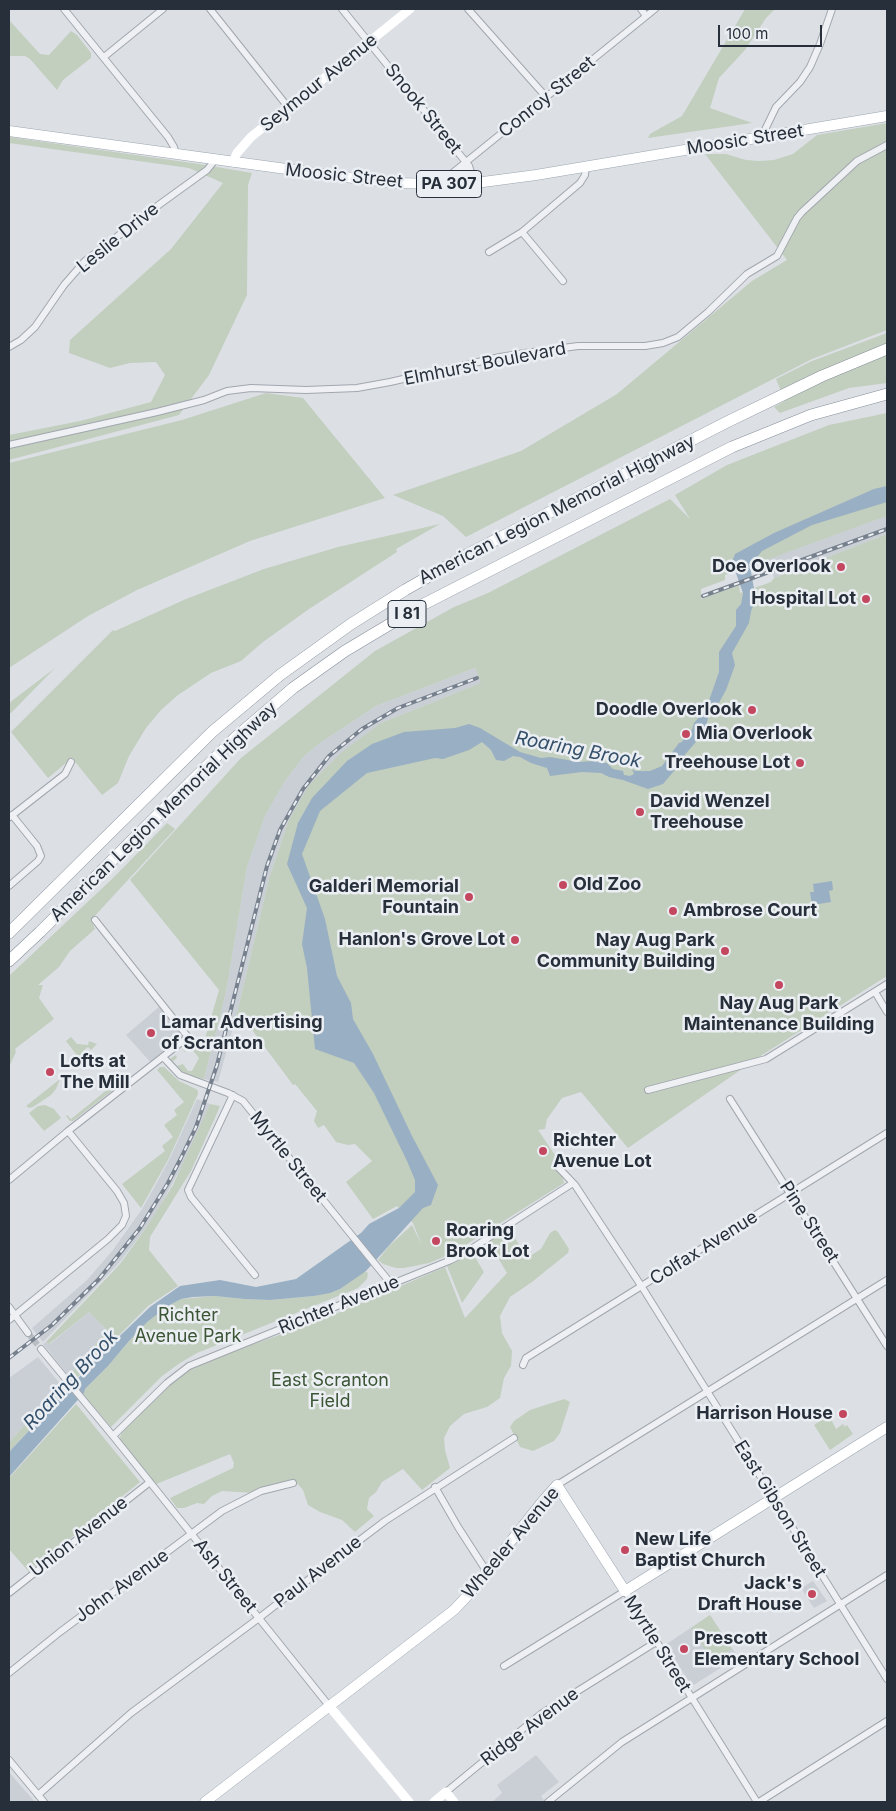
<!DOCTYPE html>
<style>
body{margin:0}
#map{position:relative;width:896px;height:1811px;overflow:hidden;background:#dce0e5;font-family:Inter,sans-serif}
canvas{display:block}
.frame{position:absolute;inset:0;border:10px solid #272f3a;pointer-events:none}
.scale{position:absolute;left:718px;top:25px;width:104px;height:22px;box-sizing:border-box;border:2px solid #272f3a;border-top:0;padding-left:6px;font-size:15px;line-height:18px;white-space:nowrap;color:#272f3a;-webkit-text-stroke:4px #ebeff3;paint-order:stroke}
</style>
<div id="map">
<canvas width="896" height="1811"></canvas>
<div class="frame"></div>
<div class="scale">100 m</div>
</div>
<script>
const ctx = document.querySelector('canvas').getContext('2d');
ctx.lineJoin = 'round';
function fill(path, color) {
  ctx.fillStyle = color;
  ctx.fill(path, 'evenodd');
}
function shape(rows) {
  const path = new Path2D();
  for (const r of rows) {
    path.moveTo(r[0], r[1]);
    for (let i = 2; i < r.length; i += 2) path.lineTo(r[i], r[i + 1]);
  }
  return path;
}
function stroke(path, color, width, dash) {
  ctx.strokeStyle = color;
  ctx.lineWidth = width;
  ctx.lineCap = dash ? 'butt' : 'round';
  ctx.setLineDash(dash || []);
  ctx.stroke(path);
}
function write(font, color, halo, rows, align = 'center') {
  ctx.font = font + ' Inter,sans-serif';
  ctx.lineWidth = 5;
  ctx.setLineDash([]);
  ctx.textBaseline = 'middle';
  ctx.strokeStyle = halo;
  ctx.fillStyle = color;
  for (const [text, x, y, turn = 0] of rows) {
    ctx.save();
    ctx.translate(x, y);
    ctx.rotate((+turn || 0) * Math.PI / 180);
    ctx.textAlign = isNaN(turn) ? turn : align;
    if (halo) ctx.strokeText(text, 0, 0);
    ctx.fillText(text, 0, 0);
    ctx.restore();
  }
}
fill(shape([
 [887,516,887,534,774,578,768,559],
 [475,668,482,683,381,723,288,822,269,879,236,1017,218,1082,204,1079,226,992,247,867,265,816,285,781,304,756,320,743,376,706],
 [160,1006,186,1036,153,1065,126,1035],
 [197,1099,210,1104,187,1157,160,1206,146,1228,119,1263,43,1342,32,1328,87,1280,113,1250,142,1209,155,1186,170,1158],
 [89,1312,107,1330,69,1376,43,1344,46,1342,50,1344],
 [38,1357,62,1386,9,1442,9,1378],
 [813,1581,827,1601,814,1608,801,1588],
 [710,1615,738,1657,692,1686,665,1645],
 [536,1755,559,1782,541,1796,545,1802,492,1802,502,1793,497,1785],
 [9,1772,35,1802,9,1802]
]), '#cacfd6');
fill(shape([
 [745,9,775,9,766,18,745,50,719,78,710,108,752,123,648,138,650,134,682,116],
 [9,20,40,54,49,55,71,31,77,35,91,53,91,58,63,80,57,90,30,59,25,56,9,56],
 [887,123,887,330,812,359,466,537,443,516,393,495,521,451,617,394,752,281,787,260,705,154,726,154,746,160,759,161,774,160,793,154,817,135],
 [9,137,199,164,252,173,248,185,247,295,209,375,179,415,9,460,9,435,80,421,151,402,165,375,156,362,130,363,110,368,69,353,70,340,171,249,223,183,189,168,9,143],
 [887,333,887,383,849,388,780,413,774,407,785,401,776,379,812,361],
 [266,393,303,398,385,498,250,541,137,590,88,616,9,668,9,463,182,420],
 [887,413,887,516,728,574,725,575,725,580,701,589,701,599,739,585,740,593,771,582,774,578,887,534,887,976,762,1055,628,1148,581,1092,562,1098,547,1119,545,1129,538,1130,559,1161,564,1183,453,1253,429,1263,404,1268,396,1268,383,1264,378,1260,389,1246,412,1225,422,1246,413,1223,397,1206,373,1219,346,1182,372,1161,355,1144,348,1145,336,1142,324,1125,318,1128,314,1121,317,1111,295,1084,293,1085,244,1019,236,1017,269,879,288,822,309,785,342,752,381,723,481,683,475,668,376,706,320,743,304,756,285,781,265,816,247,867,226,992,204,1079,190,1076,181,1071,170,1061,171,1058,176,1055,177,1058,173,1061,177,1066,183,1064,188,1071,192,1071,199,1058,191,1048,185,1052,182,1049,196,1039,200,1044,204,1042,219,990,130,880,241,758,375,651,454,607,488,593,670,499,690,519,675,495,727,465,829,425],
 [440,524,396,549,397,552,309,609,263,642,241,661,211,673,178,695,161,710,146,728,129,756,118,783,102,795,72,758,48,778,11,732,113,630,115,631,186,599,264,569,338,547],
 [55,668,9,715,9,703],
 [167,823,175,829,91,920,95,929,70,951,59,967,38,985,43,985,39,998,54,1019,15,1049,16,1052,9,1067,9,976,112,879],
 [71,1037,77,1044,88,1045,89,1041,97,1044,91,1050,88,1047,83,1051,91,1060,85,1066,66,1041],
 [160,1067,164,1067,179,1081,196,1089,198,1091,198,1094,169,1158,141,1208,122,1184,165,1151,162,1146,173,1137,164,1125,177,1115,174,1110,184,1102,157,1070],
 [124,1076,127,1079,73,1121,70,1121,66,1116,67,1115,71,1119],
 [60,1079,56,1089,51,1095,33,1107,29,1108,26,1106],
 [210,1104,220,1106,214,1120,191,1171,150,1237,149,1250,178,1286,148,1306,73,1382,69,1376,107,1330,89,1312,49,1344,46,1342,120,1264,146,1228,173,1185],
 [45,1105,54,1109,61,1118,44,1131,29,1113,38,1106],
 [509,1228,527,1258,541,1249,550,1233,555,1230,558,1232,569,1249,568,1253,532,1282,510,1297,500,1316,502,1333,512,1351,511,1366,504,1378,500,1398,487,1407,464,1414,450,1426,444,1438,445,1450,450,1468,422,1490,403,1469,382,1482,376,1492,369,1498,367,1509,374,1516,355,1532,342,1520,320,1512,308,1505,303,1490,295,1481,261,1489,254,1493,222,1491,212,1496,204,1504,197,1503,184,1508,177,1508,170,1498,233,1468,234,1463,230,1454,154,1485,119,1442,121,1434,164,1387,198,1364,324,1319,445,1267,465,1318,507,1273,488,1241],
 [473,1254,484,1272,462,1303,447,1266],
 [364,1271,368,1273,367,1279,358,1288,197,1353,180,1363,162,1376,111,1427,83,1394,85,1389,108,1366,129,1341,146,1322,168,1306,181,1299,215,1296,244,1299,270,1300,314,1296,340,1289],
 [62,1386,66,1391,9,1452,9,1442],
 [564,1399,570,1402,560,1433,554,1441,533,1451,520,1447,510,1427,514,1421,530,1410],
 [76,1404,140,1482,29,1572,9,1549,9,1478],
 [830,1409,832,1412,829,1415,836,1429,843,1424,845,1427,847,1425,853,1434,830,1450,814,1425,825,1417,825,1413],
 [710,1615,732,1649,713,1661,691,1628]
]), '#c2cebe');
fill(shape([
 [887,486,887,502,812,525,762,551,750,566,756,600,751,611,749,623,732,653,735,665,726,690,716,708,709,714,706,726,695,743,682,758,679,765,663,784,648,789,623,780,609,777,601,773,582,772,550,776,547,768,531,763,520,757,513,756,504,761,496,760,491,750,482,742,469,750,443,759,435,758,367,773,320,811,302,854,325,919,337,976,351,1003,353,1019,373,1054,412,1136,438,1185,431,1205,423,1208,366,1271,340,1289,330,1293,314,1296,270,1300,244,1299,215,1296,193,1297,181,1299,168,1306,147,1322,129,1341,108,1366,85,1389,84,1393,9,1477,9,1453,10,1451,98,1357,150,1307,180,1286,220,1280,256,1287,296,1279,361,1233,369,1224,399,1208,415,1192,415,1180,407,1161,374,1093,354,1063,315,1049,307,968,302,944,307,908,287,864,298,823,312,798,347,761,372,744,404,732,455,728,469,724,480,728,520,752,541,758,550,757,579,762,594,761,607,763,613,769,623,771,624,775,630,776,634,774,632,769,635,771,650,771,662,766,679,743,682,742,686,734,692,730,694,723,706,709,719,672,719,652,736,626,736,610,741,604,743,593,732,562,735,554,774,533,874,489],
 [832,881,833,890,829,891,831,902,812,905,810,892,814,892,813,884]
]), '#99afc3');
stroke(shape([
 [28,1333,41,1349]
]), '#b8bdc3', 6, [6, 3]);
const street = shape([
 [64,9,168,137,174,147,176,154],
 [210,9,288,107],
 [342,9,469,166,474,182],
 [468,9,547,98],
 [641,9,646,16],
 [104,57,163,9],
 [761,138,776,107,800,82,810,67,820,44,832,9],
 [440,183,655,9],
 [464,183,464,168,466,163],
 [522,232,563,281],
 [489,252,522,232,580,183,585,175,586,166],
 [9,347,21,340,35,327,64,285,85,261,160,204,207,170,215,160],
 [9,445,157,412,204,400,227,391,251,388,306,390,357,388,390,382,500,357,525,353,578,346,645,346,663,343,678,337,708,312,747,274,777,256,797,218,802,212,857,161,887,145],
 [10,817,65,774,71,762],
 [9,886,38,861,41,856,37,846,12,815],
 [875,992,887,1012],
 [163,1057,180,1075,228,1093,243,1101,392,1285],
 [648,1090,766,1059,887,984],
 [233,1095,188,1190,191,1197,255,1275],
 [730,1099,887,1346],
 [556,1165,575,1185,642,1287,887,1679],
 [9,1180,68,1131,188,1037,95,920],
 [9,1307,28,1333],
 [9,1320,108,1239,122,1225,126,1216,124,1203,117,1191,68,1131],
 [41,1349,113,1436,330,1707],
 [523,1365,526,1358,887,1133],
 [113,1436,167,1383,189,1366,451,1260,468,1251,573,1183],
 [557,1485,887,1280],
 [435,1487,458,1527,487,1572],
 [9,1593,150,1482],
 [504,1666,625,1591,757,1802],
 [9,1673,60,1632,222,1511,261,1491,293,1483],
 [9,1760,44,1802],
 [446,1792,541,1714,656,1642],
 [38,1795,131,1713,259,1618,348,1549,385,1521,514,1438],
 [548,1802,622,1742,887,1575],
 [759,1802,887,1721]
]);
const primary = shape([
 [9,131,345,177,396,183,439,184,483,182,536,175,887,116],
 [205,1802,454,1610,469,1594,542,1502,557,1485,625,1591,887,1427]
]);
const highway = shape([
 [9,933,212,732,280,675,351,624,405,590,470,553,729,421,822,376,887,349],
 [9,961,40,932,236,737,293,688,345,651,422,605,732,447,811,415,887,394]
]);
stroke(street, '#a2a7ae', 8);
stroke(primary, '#9ca5b0', 11);
stroke(highway, '#858e9a', 12);
stroke(street, '#eef0f4', 6);
stroke(shape([
 [233,162,237,153,251,137,410,9],
 [330,1707,409,1802],
 [434,1802,446,1792,454,1802]
]), '#fff', 9);
stroke(primary, '#fff', 10);
stroke(highway, '#fff', 11);
const rail = shape([
 [703,596,887,529],
 [9,1358,52,1325,99,1279,140,1228,168,1183,181,1158,196,1127,217,1065,267,866,280,830,303,789,329,756,362,729,398,708,477,678]
]);
stroke(rail, '#77808d', 4);
stroke(rail, '#ebeff3', 2, [5.5]);
for (const [x, y, r, color] of [
 [841,567,5,"#c3485f"],
 [866,599,5,"#c3485f"],
 [752,710,5,"#c3485f"],
 [686,734,5,"#c3485f"],
 [800,763,5,"#c3485f"],
 [640,812,5,"#c3485f"],
 [563,885,5,"#c3485f"],
 [469,897,5,"#c3485f"],
 [673,911,5,"#c3485f"],
 [515,940,5,"#c3485f"],
 [725,951,5,"#c3485f"],
 [779,985,5,"#c3485f"],
 [151,1033,5,"#c3485f"],
 [50,1072,5,"#c3485f"],
 [543,1151,5,"#c3485f"],
 [436,1241,5,"#c3485f"],
 [843,1414,5,"#c3485f"],
 [625,1550,5,"#c3485f"],
 [812,1594,5,"#c3485f"],
 [684,1649,5,"#c3485f"]
]) {
  const dot = new Path2D();
  dot.arc(x, y, r, 0, 2 * Math.PI);
  ctx.fillStyle = color;
  ctx.fill(dot);
  stroke(dot, '#ebeff3', 2);
}
for (const [x, y, w] of [
 [449,184,65],
 [407,614,38]
]) {
  const box = new Path2D();
  box.roundRect(x - w / 2, y - 13.5, w, 27, 4);
  ctx.fillStyle = '#ebeff3';
  ctx.fill(box);
  stroke(box, '#272f3a', 1);
}
write('bold 16px', '#272f3a', null, [
 ["PA 307",449,184],
 ["I 81",407,614]
]);
write('18px', '#272f3a', '#ebeff3', [
 ["Seymour Avenue",319,83,-39],
 ["Conroy Street",547,97,-39],
 ["Snook Street",423,109,51],
 ["Moosic Street",745,140,-9],
 ["Moosic Street",344,176,6],
 ["Leslie Drive",118,238,-39],
 ["Elmhurst Boulevard",485,364,-11],
 ["American Legion Memorial Highway",557,510,-27],
 ["American Legion Memorial Highway",164,812,-44],
 ["Myrtle Street",288,1157,51],
 ["Pine Street",809,1222,57],
 ["Colfax Avenue",704,1248,-32],
 ["Richter Avenue",339,1305,-22],
 ["East Gibson Street",780,1509,58],
 ["Union Avenue",79,1537,-38],
 ["Wheeler Avenue",511,1543,-50],
 ["Paul Avenue",318,1572,-38],
 ["Ash Street",225,1576,51],
 ["John Avenue",122,1586,-36],
 ["Myrtle Street",657,1644,58],
 ["Ridge Avenue",530,1727,-37]
]);
write('bold 18px', '#272f3a', '#ebeff3', [
 ["Doe Overlook",831,567,"right"],
 ["Hospital Lot",856,599,"right"],
 ["Doodle Overlook",742,710,"right"],
 ["Mia Overlook",696,734],
 ["Treehouse Lot",790,763,"right"],
 ["David Wenzel",650,802],
 ["Treehouse",650,823],
 ["Old Zoo",573,885],
 ["Galderi Memorial",459,887,"right"],
 ["Fountain",459,908,"right"],
 ["Ambrose Court",683,911],
 ["Hanlon's Grove Lot",505,940,"right"],
 ["Nay Aug Park",715,941,"right"],
 ["Community Building",715,962,"right"],
 ["Nay Aug Park",779,1004,"center"],
 ["Maintenance Building",779,1025,"center"],
 ["Lamar Advertising",161,1023],
 ["of Scranton",161,1044],
 ["Lofts at",60,1062],
 ["The Mill",60,1083],
 ["Richter",553,1141],
 ["Avenue Lot",553,1162],
 ["Roaring",446,1231],
 ["Brook Lot",446,1252],
 ["Harrison House",833,1414,"right"],
 ["New Life",635,1540],
 ["Baptist Church",635,1561],
 ["Jack's",802,1584,"right"],
 ["Draft House",802,1605,"right"],
 ["Prescott",694,1639],
 ["Elementary School",694,1660]
], 'left');
write('18px', '#3c5535', '#ebeff3', [
 ["Richter",188,1316],
 ["Avenue Park",188,1337],
 ["East Scranton",330,1381],
 ["Field",330,1402]
]);
write('italic 19px', '#344f6a', '#ebeff3', [
 ["Roaring Brook",578,750,11],
 ["Roaring Brook",71,1380,-47]
]);
</script>
